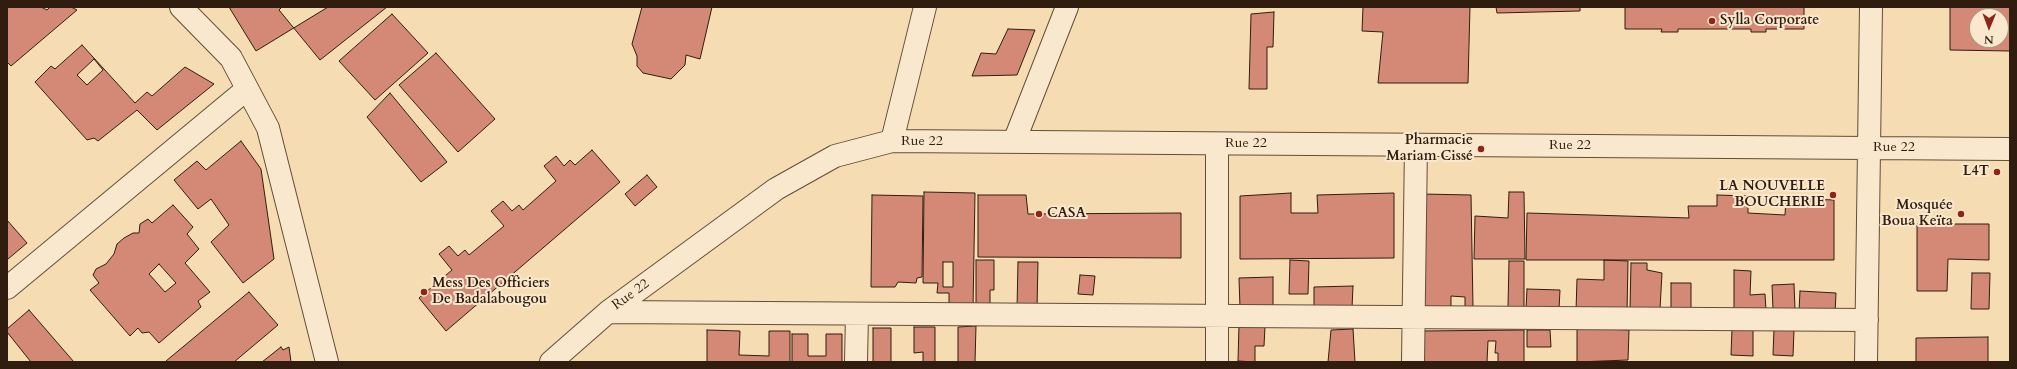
<!DOCTYPE html>
<meta charset="utf-8">
<style>
body{margin:0}
#map{position:relative;width:2017px;height:369px;overflow:hidden;background:#f6dcb3;font-family:Cardo,serif}
canvas{display:block}
.frame{position:absolute;inset:0;border:8px solid #311d0f;pointer-events:none}
.north{position:absolute;left:1969px;top:8px;width:40px;height:40px;box-sizing:border-box;background:#f9e8ce;border:1px solid #a99782;border-radius:50%;rotate:181deg;font-size:11px;font-weight:700;line-height:16px;text-align:center;color:#311d0f}
.north::after{content:'';display:block;margin:auto;width:14px;height:18px;background:#8f2418;clip-path:polygon(50% 0,100% 100%,50% 72%,0 100%)}
</style>
<div id="map">
<canvas width="2017" height="369"></canvas>
<div class="frame"></div>
<div class="north">N</div>
</div>
<script>
const ctx = document.querySelector('canvas').getContext('2d');
ctx.lineJoin = 'round';
function fill(path, color) {
  ctx.fillStyle = color;
  ctx.fill(path, 'evenodd');
}
function shape(rows) {
  const path = new Path2D();
  for (const r of rows) {
    path.moveTo(r[0], r[1]);
    for (let i = 2; i < r.length; i += 2) path.lineTo(r[i], r[i + 1]);
  }
  return path;
}
function stroke(path, color, width, dash) {
  ctx.strokeStyle = color;
  ctx.lineWidth = width;
  ctx.lineCap = dash ? 'butt' : 'round';
  ctx.setLineDash(dash || []);
  ctx.stroke(path);
}
function write(font, color, halo, rows, align = 'center') {
  ctx.font = font + ' Cardo,serif';
  ctx.lineWidth = 4;
  ctx.setLineDash([]);
  ctx.textBaseline = 'middle';
  ctx.strokeStyle = halo;
  ctx.fillStyle = color;
  for (const [text, x, y, turn = 0] of rows) {
    ctx.save();
    ctx.translate(x, y);
    ctx.rotate((+turn || 0) * Math.PI / 180);
    ctx.textAlign = isNaN(turn) ? turn : align;
    if (halo) ctx.strokeText(text, 0, 0);
    ctx.fillText(text, 0, 0);
    ctx.restore();
  }
}
const building = shape([
 [7,7,41,7,47,10,50,7,71,7,77,10,11,66,7,62,7,7],
 [229,7,328,7,256,51,229,7],
 [282,7,387,7,320,60,279,10,282,7],
 [642,7,712,7,700,59,686,55,685,65,671,79,643,73,637,66,637,56,632,44,642,7],
 [1363,7,1470,7,1468,83,1378,83,1383,32,1362,31,1363,7],
 [1496,7,1580,7,1580,11,1497,13,1496,7],
 [1625,7,1804,7,1804,29,1766,29,1766,32,1751,32,1751,29,1678,29,1678,32,1661,32,1662,29,1625,29,1625,7],
 [1950,7,2010,7,2010,51,1950,50,1950,7],
 [1977,16,2001,16,2001,40,1977,40,1977,16],
 [1274,12,1273,47,1267,47,1267,89,1249,89,1251,14,1274,12],
 [392,14,428,53,375,100,339,61,392,14],
 [1008,29,1035,30,1017,75,972,76,981,53,996,54,1008,29],
 [82,45,135,103,147,92,152,96,185,67,214,84,157,130,137,110,98,141,94,138,87,140,35,82,51,66,55,69,82,45],
 [94,59,103,70,87,85,77,75,94,59],
 [436,53,495,119,458,152,399,85,436,53],
 [390,93,447,162,421,182,367,117,390,93],
 [241,141,261,169,274,259,243,283,211,242,229,225,211,199,198,209,174,180,197,161,206,170,241,141],
 [592,150,620,182,446,331,419,298,452,270,439,254,449,246,458,256,465,250,469,255,504,226,491,211,503,201,512,211,519,205,523,210,556,181,544,166,556,156,564,166,570,160,575,165,592,150],
 [647,175,657,187,635,206,625,194,647,175],
 [924,192,975,193,973,310,949,310,949,293,937,293,938,283,923,283,924,192],
 [943,262,953,262,953,287,943,287,943,262],
 [1509,192,1524,192,1525,259,1474,259,1475,216,1508,218,1509,192],
 [1291,193,1291,213,1318,213,1317,195,1394,193,1394,258,1240,259,1240,196,1291,193],
 [1421,194,1471,195,1473,308,1465,309,1465,297,1451,296,1451,311,1420,312,1421,194],
 [872,195,923,196,922,277,917,278,916,283,898,282,895,287,871,287,872,195],
 [978,195,1026,195,1028,214,1181,213,1181,258,978,257,978,195],
 [1717,195,1748,196,1748,213,1785,215,1786,198,1834,200,1834,260,1526,260,1527,213,1689,218,1688,206,1717,206,1717,195],
 [173,205,193,227,187,234,199,249,185,263,210,292,198,301,201,307,159,343,149,332,142,333,138,328,130,336,90,290,99,283,93,275,96,269,106,264,114,254,117,244,124,238,133,233,139,233,140,224,148,219,152,223,173,205],
 [159,264,176,283,165,292,149,274,159,264],
 [7,220,27,243,8,259,7,258,7,220],
 [1917,224,1989,224,1989,260,1948,259,1947,291,1917,291,1917,224],
 [976,260,994,260,994,290,990,290,990,310,976,310,976,260],
 [1290,260,1309,261,1308,294,1289,294,1290,260],
 [1604,260,1628,261,1627,312,1576,311,1577,279,1604,280,1604,260],
 [1509,261,1524,261,1524,308,1508,307,1509,261],
 [1018,262,1038,262,1037,308,1017,308,1018,262],
 [1631,263,1647,263,1647,270,1662,273,1660,309,1630,310,1631,263],
 [1734,270,1751,271,1750,295,1765,294,1766,310,1734,310,1734,270],
 [1972,273,1990,273,1989,309,1971,309,1972,273],
 [1080,275,1095,276,1093,295,1078,294,1080,275],
 [1273,277,1273,308,1240,308,1239,278,1273,277],
 [1671,283,1691,283,1691,310,1671,309,1671,283],
 [1794,284,1795,309,1773,309,1772,285,1794,284],
 [1353,286,1352,308,1314,308,1314,287,1353,286],
 [1527,289,1560,290,1559,309,1526,309,1527,289],
 [1800,291,1836,293,1835,313,1799,311,1800,291],
 [249,292,278,325,234,362,167,362,166,361,249,292],
 [29,310,74,362,31,362,7,332,7,329,29,310],
 [1239,325,1265,326,1264,346,1255,346,1255,362,1238,361,1239,325],
 [976,326,975,362,958,362,958,327,976,326],
 [914,327,935,327,935,362,923,362,923,352,914,353,914,327],
 [873,328,891,328,891,362,873,362,873,328],
 [1577,328,1629,330,1628,360,1577,362,1577,328],
 [1353,329,1355,362,1328,362,1331,330,1353,329],
 [1732,329,1753,330,1753,356,1731,355,1732,329],
 [1774,329,1794,330,1793,356,1773,355,1774,329],
 [707,330,740,331,739,355,769,356,769,331,790,331,790,362,707,362,707,330],
 [1524,330,1524,362,1498,362,1498,353,1495,353,1496,341,1488,341,1487,362,1421,362,1422,331,1524,330],
 [1527,330,1550,330,1551,347,1527,347,1527,330],
 [792,334,808,334,808,356,826,356,826,334,842,334,842,362,792,362,792,334],
 [1988,337,1988,362,1916,362,1916,338,1988,337],
 [281,347,283,350,289,347,291,362,262,362,281,347]
]);
fill(building, '#d38975');
stroke(building, '#311d0f', 1);
const minor = shape([
 [181,7,231,58,268,128,327,362],
 [892,141,925,7],
 [1014,142,1067,7],
 [7,288,247,89],
 [608,312,1867,320],
 [551,362,608,312,776,189,835,156,892,141,2010,149],
 [856,362,857,314],
 [1217,362,1217,144],
 [1413,362,1416,145],
 [1866,362,1871,7]
]);
stroke(minor, '#624d38', 24);
stroke(minor, '#f9e8ce', 22);
for (const [x, y, r, color] of [
 [1712,21,4,"#8f2418"],
 [1481,149,4,"#8f2418"],
 [1997,172,4,"#8f2418"],
 [1833,195,4,"#8f2418"],
 [1039,214,4,"#8f2418"],
 [1961,214,4,"#8f2418"],
 [424,292,4,"#8f2418"]
]) {
  const dot = new Path2D();
  dot.arc(x, y, r, 0, 2 * Math.PI);
  ctx.fillStyle = color;
  ctx.fill(dot);
  stroke(dot, '#f9e8ce', 1.5);
}
write('bold 14px', '#311d0f', '#f9e8ce', [
 ["Sylla Corporate",1720,21,"left"],
 ["Pharmacie",1473,141],
 ["Mariam Cissé",1473,157],
 ["L4T",1989,172],
 ["LA NOUVELLE",1825,187],
 ["BOUCHERIE",1825,203],
 ["Mosquée",1953,206],
 ["Boua Keïta",1953,222],
 ["CASA",1047,214,"left"],
 ["Mess Des Officiers",432,284,"left"],
 ["De Badalabougou",432,300,"left"]
], 'right');
write('14px', '#311d0f', '#f9e8ce', [
 ["Rue 22",922,142],
 ["Rue 22",1246,144],
 ["Rue 22",1570,146],
 ["Rue 22",1894,148],
 ["Rue 22",631,295,-36]
]);
</script>
